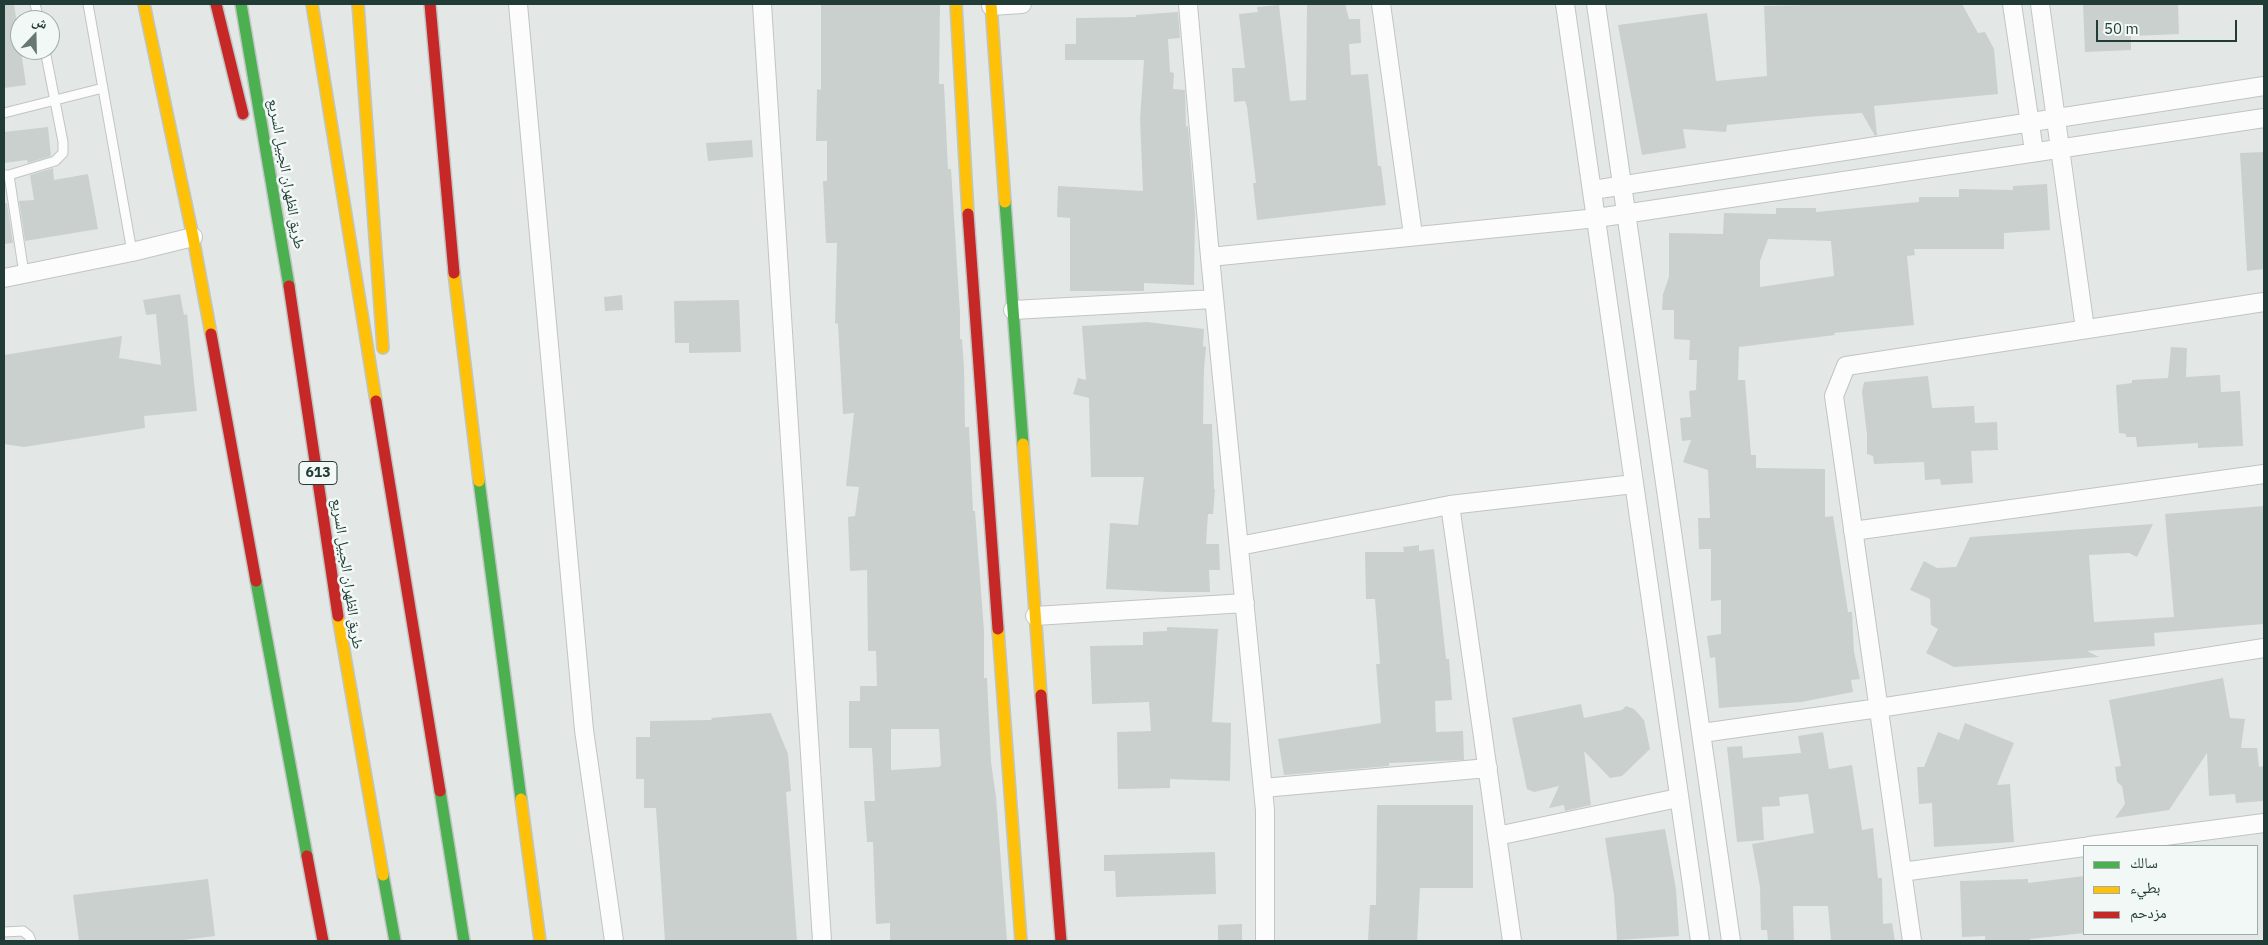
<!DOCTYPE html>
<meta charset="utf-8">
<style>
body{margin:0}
#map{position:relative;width:2268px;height:945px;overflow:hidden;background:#e3e8e6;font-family:"IBM Plex Sans","Noto Naskh Arabic",sans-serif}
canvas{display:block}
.frame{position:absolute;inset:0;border:5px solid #213c37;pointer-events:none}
.legend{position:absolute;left:2083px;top:845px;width:175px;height:90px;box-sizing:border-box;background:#f1f8f5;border:1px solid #9eada9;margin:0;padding:6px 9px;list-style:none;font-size:15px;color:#213c37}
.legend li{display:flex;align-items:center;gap:10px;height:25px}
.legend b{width:25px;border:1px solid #9eada9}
.north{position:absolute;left:10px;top:10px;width:50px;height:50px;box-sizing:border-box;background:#f1f8f5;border:1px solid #9eada9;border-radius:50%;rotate:21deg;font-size:14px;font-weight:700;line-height:20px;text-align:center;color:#213c37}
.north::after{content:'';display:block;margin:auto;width:18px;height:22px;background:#657874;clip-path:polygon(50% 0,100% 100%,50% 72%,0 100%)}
.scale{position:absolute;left:2096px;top:20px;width:141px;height:22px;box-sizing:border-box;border:2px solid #213c37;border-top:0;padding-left:6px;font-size:15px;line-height:18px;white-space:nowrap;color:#213c37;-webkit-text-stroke:4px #f1f8f5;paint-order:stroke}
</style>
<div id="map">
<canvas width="2268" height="945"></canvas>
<div class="frame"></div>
<ul class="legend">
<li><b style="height:6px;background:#4caf50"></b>سالك</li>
<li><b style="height:6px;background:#ffc107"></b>بطيء</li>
<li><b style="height:6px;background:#c62828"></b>مزدحم</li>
</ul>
<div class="north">ش</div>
<div class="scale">50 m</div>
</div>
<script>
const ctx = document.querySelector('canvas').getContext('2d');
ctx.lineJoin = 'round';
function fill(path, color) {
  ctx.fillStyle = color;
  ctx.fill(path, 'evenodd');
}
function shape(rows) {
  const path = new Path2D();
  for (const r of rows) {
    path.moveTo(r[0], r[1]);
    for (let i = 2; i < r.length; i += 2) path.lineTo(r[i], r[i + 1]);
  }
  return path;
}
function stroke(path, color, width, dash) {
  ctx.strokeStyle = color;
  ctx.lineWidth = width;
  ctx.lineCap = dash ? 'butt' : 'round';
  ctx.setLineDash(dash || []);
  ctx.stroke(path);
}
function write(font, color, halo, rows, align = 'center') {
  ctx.font = font + ' "IBM Plex Sans","Noto Naskh Arabic",sans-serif';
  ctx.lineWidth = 5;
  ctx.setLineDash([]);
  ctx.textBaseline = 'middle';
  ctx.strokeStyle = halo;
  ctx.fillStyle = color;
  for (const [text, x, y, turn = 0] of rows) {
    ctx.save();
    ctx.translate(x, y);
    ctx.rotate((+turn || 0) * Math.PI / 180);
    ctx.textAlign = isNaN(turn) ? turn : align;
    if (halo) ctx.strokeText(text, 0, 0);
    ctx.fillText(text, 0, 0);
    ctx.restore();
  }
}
fill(shape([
 [4,4,14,4,26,85,4,88],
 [821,4,940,4,939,84,944,84,948,169,951,169,960,313,960,339,962,339,964,368,965,427,969,427,973,511,975,511,984,631,984,678,987,678,991,762,996,797,1007,941,890,941,890,923,876,924,873,842,867,842,864,801,875,801,872,748,849,748,849,701,860,701,860,686,877,686,876,651,868,651,867,570,850,571,848,517,855,516,859,487,846,486,854,413,843,414,838,324,835,323,837,243,826,243,823,181,827,181,827,141,816,141,817,89,821,90],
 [891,729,939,729,941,765,939,767,891,770],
 [1307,4,1345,4,1349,19,1360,19,1361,43,1349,44,1351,75,1368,74,1378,166,1381,166,1386,205,1257,220,1253,183,1256,183,1247,107,1245,101,1234,102,1232,68,1245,68,1239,14,1258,12,1257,7,1279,5,1290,101,1306,100],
 [1846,4,1962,4,1978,33,1985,32,1994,49,1998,94,1874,106,1877,135,1875,136,1862,113,1819,116,1727,125,1726,132,1683,129,1686,148,1642,155,1618,25,1707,13,1716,81,1767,76,1764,6],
 [2083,4,2178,4,2179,34,2131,36,2131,50,2085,52],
 [1178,12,1180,38,1168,39,1170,72,1174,73,1173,89,1185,90,1186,127,1188,126,1195,213,1194,285,1144,283,1144,291,1070,291,1070,218,1057,217,1058,186,1143,191,1140,119,1144,60,1065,60,1065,44,1076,44,1076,18,1136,17,1136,15],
 [48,127,51,156,28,163,27,160,4,163,4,132],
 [752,140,753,157,708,161,706,143],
 [2264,152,2264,269,2247,271,2240,153],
 [53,168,54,180,88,174,98,229,25,241,19,201,34,200,30,175],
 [2047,184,2050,230,2004,233,2004,249,1914,249,1915,255,1907,256,1914,325,1834,333,1835,335,1739,347,1738,380,1745,380,1751,455,1756,455,1756,468,1825,469,1825,517,1833,516,1848,612,1852,612,1854,652,1860,679,1851,680,1853,692,1801,702,1719,708,1715,657,1710,658,1707,636,1721,634,1721,600,1711,601,1711,549,1699,549,1698,518,1710,518,1708,470,1683,462,1691,440,1682,441,1680,418,1691,417,1689,391,1696,390,1697,360,1689,360,1690,340,1674,339,1674,310,1662,310,1663,294,1669,277,1669,233,1723,234,1724,213,1776,214,1776,208,1816,208,1816,212,1919,202,1919,197,1959,197,1959,189,2013,190,2013,186],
 [1768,239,1831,241,1834,276,1760,287,1760,261],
 [4,203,7,203,13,243,4,244],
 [180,294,184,315,187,314,197,411,144,416,145,428,24,447,4,444,4,355,122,336,119,358,161,365,156,314,146,315,143,300],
 [622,295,623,310,605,311,604,297],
 [739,300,741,352,689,353,689,343,675,343,674,301],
 [1147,322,1204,329,1203,346,1206,347,1204,369,1203,424,1212,424,1214,489,1215,489,1213,514,1208,514,1206,544,1219,544,1220,570,1209,570,1210,592,1167,592,1106,589,1110,523,1138,525,1144,477,1091,477,1089,398,1073,394,1078,378,1086,380,1082,326],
 [2171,347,2187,348,2186,377,2220,375,2221,392,2240,391,2243,446,2198,448,2198,443,2137,447,2136,437,2126,437,2126,434,2119,433,2116,385,2132,383,2132,380,2168,378],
 [1928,376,1932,408,1974,406,1975,423,1997,422,1998,450,1971,451,1973,483,1941,485,1940,479,1925,480,1924,462,1874,464,1873,456,1867,454,1867,435,1862,392,1864,382],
 [2264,506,2264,624,2154,633,2155,646,2087,651,2099,657,1954,667,1926,653,1938,629,1931,625,1930,599,1910,590,1924,561,1937,568,1956,567,1970,537,2153,524,2137,557,2129,553,2089,555,2094,622,2174,617,2165,514],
 [1419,545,1419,551,1434,549,1446,659,1449,659,1452,700,1435,701,1436,732,1463,731,1464,760,1389,763,1389,766,1284,775,1278,739,1381,723,1376,664,1380,664,1375,599,1366,599,1365,552,1404,552,1403,547],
 [1167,627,1218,629,1212,722,1231,723,1230,781,1170,779,1170,788,1118,789,1117,732,1151,731,1149,702,1092,704,1090,646,1143,645,1143,632,1167,631],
 [2223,678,2230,718,2245,719,2241,748,2257,748,2259,767,2264,766,2264,801,2236,803,2235,794,2209,796,2207,753,2169,810,2115,818,2125,804,2122,786,2117,782,2115,767,2121,766,2109,700],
 [1581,704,1584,718,1622,710,1626,706,1634,709,1644,720,1650,749,1622,776,1610,778,1584,751,1591,805,1565,811,1564,805,1549,808,1559,786,1534,792,1527,789,1512,718],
 [771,713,788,754,791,791,786,792,797,941,665,941,656,808,644,808,644,779,636,779,636,737,650,737,650,721,712,720,711,718],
 [1965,723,2014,743,1997,785,2010,784,2014,842,1934,847,1932,803,1919,804,1917,767,1924,767,1938,732,1959,740],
 [1823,732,1829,769,1852,765,1862,830,1873,828,1878,878,1882,878,1883,924,1892,923,1895,941,1831,941,1828,906,1793,906,1794,941,1768,941,1767,930,1761,930,1760,887,1752,844,1814,833,1808,794,1779,797,1780,806,1762,807,1764,840,1737,842,1727,747,1742,746,1743,758,1801,753,1798,736],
 [1377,805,1473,805,1473,888,1420,888,1417,941,1368,941,1370,905,1376,905],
 [1665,829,1676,889,1679,936,1617,940,1614,895,1605,838],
 [1215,852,1216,894,1116,897,1115,871,1104,871,1104,855],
 [2084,876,2084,933,2030,939,2030,941,1985,941,1985,936,1962,937,1960,881,2028,879,2028,883],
 [208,879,215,936,174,941,79,941,73,895],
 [1242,924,1242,941,1218,941,1218,925]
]), '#cad0ce');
const lane = shape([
 [35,4,39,20],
 [88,4,132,252],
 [4,113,103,88],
 [5,175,9,175,24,274],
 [9,175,55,161,63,153,63,142,45,50],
 [4,932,23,931,29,936,31,941]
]);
const street = shape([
 [518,4,584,730,614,941],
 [762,4,822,941],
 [1188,4,1210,257,1265,810,1265,941],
 [1381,4,1413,235],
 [1565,4,1700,941],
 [1596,4,1731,941],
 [2012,4,2034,151],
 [2040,4,2085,329],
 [991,6,1022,4],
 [1593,190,2264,86],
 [1210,257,1597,218,2264,118],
 [4,278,132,252,193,237],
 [1013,310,1214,299],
 [1450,505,1512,941],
 [1853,531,2264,474],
 [1239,546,1450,505,1634,484],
 [1035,616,1245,603],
 [1702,733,1879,708,2264,648],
 [1263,788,1488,768],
 [1497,836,1678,798],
 [2089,846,2264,823],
 [1902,872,2084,847],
 [1912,941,1834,396,1846,366,2264,302]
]);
const fast = shape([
 [241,4,289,286],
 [1005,202,1023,444],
 [479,481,521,799],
 [256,581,307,856],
 [440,791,464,941],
 [383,875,395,941]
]);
const slow = shape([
 [144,4,193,237,211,334],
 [312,4,376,401],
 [358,4,383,348],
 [956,4,968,214],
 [991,4,1005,202],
 [454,273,479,481],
 [1023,444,1041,695],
 [338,616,383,875],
 [998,629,1021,941],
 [521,799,540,941]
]);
const jam = shape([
 [216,4,243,114],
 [430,4,454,273],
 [968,214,998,629],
 [289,286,338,616],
 [211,334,256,581],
 [376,401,440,791],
 [1041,695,1061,941],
 [307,856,323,941]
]);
stroke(lane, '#c0c5c3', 11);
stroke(street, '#c0c5c3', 20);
stroke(fast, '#bfc6c4', 14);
stroke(slow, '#bfc6c4', 14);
stroke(jam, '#bfc6c4', 14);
stroke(lane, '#fbfcfb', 9);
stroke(street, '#fbfcfb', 18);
stroke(fast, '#4caf50', 11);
stroke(slow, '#ffc107', 11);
stroke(jam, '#c62828', 11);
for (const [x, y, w] of [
 [318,473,38]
]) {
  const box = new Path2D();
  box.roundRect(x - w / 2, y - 11.5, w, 23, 4);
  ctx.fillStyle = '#f1f8f5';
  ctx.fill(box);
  stroke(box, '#213c37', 1);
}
write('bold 14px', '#213c37', null, [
 ["613",318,473]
]);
write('15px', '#213c37', '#f1f8f5', [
 ["طريق الظهران الجبيل السريع",286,174,80],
 ["طريق الظهران الجبيل السريع",347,574,82]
]);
</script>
